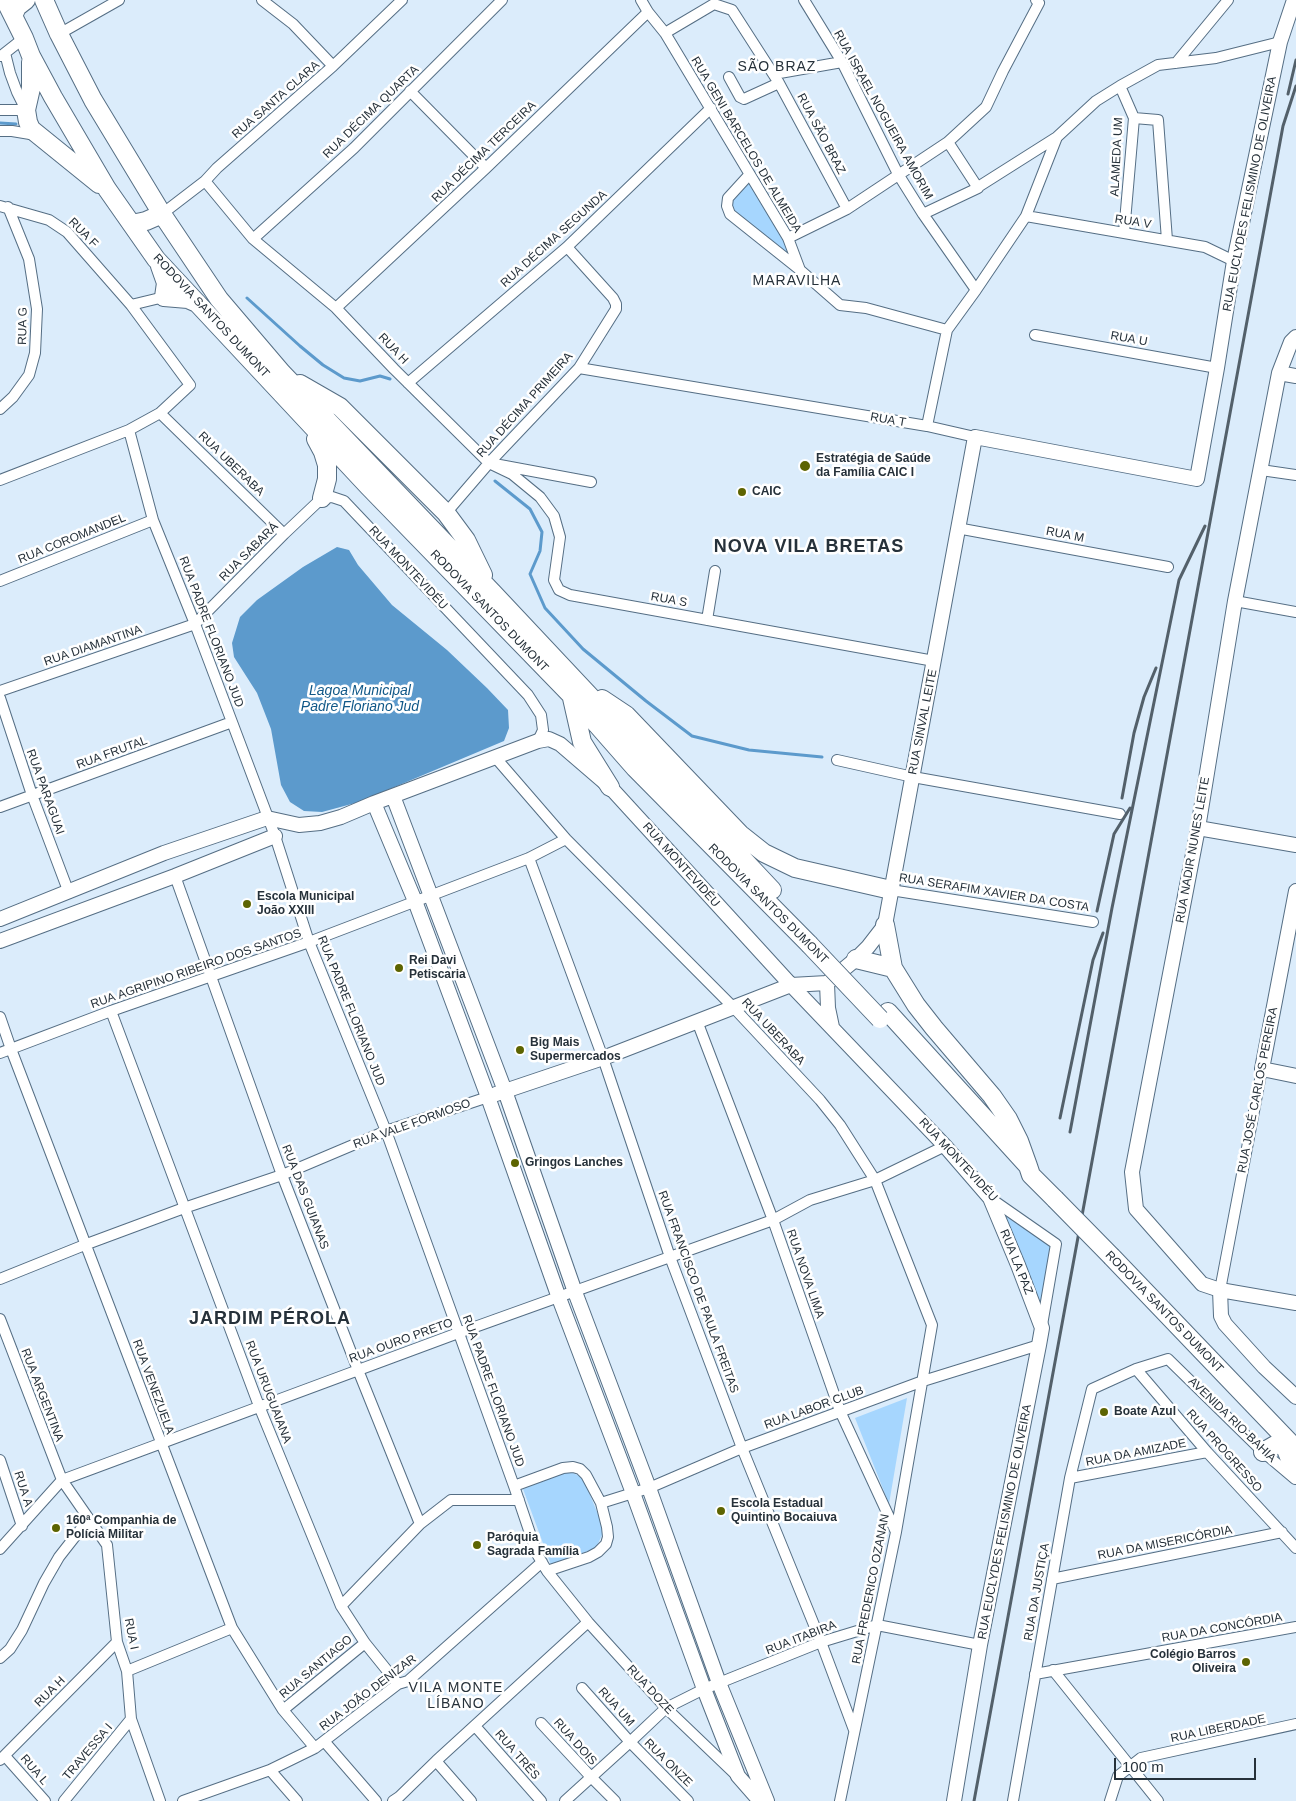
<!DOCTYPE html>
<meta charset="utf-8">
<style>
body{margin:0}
#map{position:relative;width:1296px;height:1801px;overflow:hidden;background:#dbecfb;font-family:Helvetica,sans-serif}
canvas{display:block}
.scale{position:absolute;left:1114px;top:1758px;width:142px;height:22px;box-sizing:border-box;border:2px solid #26313a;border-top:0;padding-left:6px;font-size:15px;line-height:18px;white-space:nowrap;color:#26313a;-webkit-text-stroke:4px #fff;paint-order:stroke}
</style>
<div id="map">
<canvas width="1296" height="1801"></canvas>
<div class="scale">100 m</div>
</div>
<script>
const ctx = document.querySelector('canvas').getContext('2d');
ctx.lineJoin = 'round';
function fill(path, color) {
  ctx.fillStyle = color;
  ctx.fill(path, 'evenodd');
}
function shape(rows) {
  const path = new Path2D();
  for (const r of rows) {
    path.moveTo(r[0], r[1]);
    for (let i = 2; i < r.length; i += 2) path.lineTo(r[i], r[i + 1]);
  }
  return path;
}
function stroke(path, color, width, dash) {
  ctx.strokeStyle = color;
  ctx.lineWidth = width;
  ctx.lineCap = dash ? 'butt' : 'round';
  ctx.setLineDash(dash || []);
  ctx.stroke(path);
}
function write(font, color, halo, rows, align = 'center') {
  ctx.font = font + ' Helvetica,sans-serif';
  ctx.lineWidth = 5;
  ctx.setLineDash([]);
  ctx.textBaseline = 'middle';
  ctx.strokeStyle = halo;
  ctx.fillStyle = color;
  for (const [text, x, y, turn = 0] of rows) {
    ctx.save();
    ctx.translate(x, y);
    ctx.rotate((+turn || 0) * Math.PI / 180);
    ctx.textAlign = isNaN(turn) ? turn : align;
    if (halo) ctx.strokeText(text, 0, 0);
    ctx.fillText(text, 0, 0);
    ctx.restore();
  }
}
fill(shape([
 [748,179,786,239,797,266,732,213,730,199],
 [997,1206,1052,1244,1040,1314],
 [907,1398,889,1504,855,1418],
 [569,1471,583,1478,602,1524,602,1535,596,1548,551,1565,523,1489]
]), '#a6d6fe');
fill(shape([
 [337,547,349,550,358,565,392,605,447,650,487,688,508,710,509,728,504,741,359,802,322,812,304,811,290,802,281,785,271,729,257,693,234,657,232,643,240,617,257,600,303,567]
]), '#5c9acc');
stroke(shape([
 [0,123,16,124],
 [247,298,300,346,323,365,344,378,360,381,380,376,390,379],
 [495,481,530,509,542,532,540,551,530,574,545,608,583,649,646,701,692,736,749,750,822,757]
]), '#5c9acc', 3);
const street = shape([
 [262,0,293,24,333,66],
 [641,0,648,12,665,33,788,238,800,270,840,305,866,308,947,330],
 [804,0,842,62,898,174,923,214,976,290],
 [665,33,714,4,732,10,779,83,847,209],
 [59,34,119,0],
 [1,56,24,38],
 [1176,63,1228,0],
 [774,74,842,62],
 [729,77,740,97,744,99,779,83],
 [1120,86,1134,118,1124,233],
 [410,91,486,168],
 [0,110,26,110,17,92,10,73,5,53],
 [1134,118,1158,120,1167,240],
 [0,131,12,131,36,135],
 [948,142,978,188],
 [749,175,728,198,727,206,730,214,799,269],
 [205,181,253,239,336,308,394,369,489,463,591,482],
 [0,206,49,220,67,232,131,305,190,385,160,413,129,430,0,480],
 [162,214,205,181,217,168,333,66,402,0],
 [923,214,978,188,978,187,1057,137,1096,101,1120,86,1158,65,1216,58,1280,42],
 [1026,216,1205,247,1234,261],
 [788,238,847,209,948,142,986,107,1003,71,1039,3,1036,0],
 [253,239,354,148,502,0],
 [131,305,164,297],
 [336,308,486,168,648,12],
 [1035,335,1217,368],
 [579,368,927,426,975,437],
 [408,383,567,247,711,108],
 [0,409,13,397,29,375,35,353,37,309,29,259,8,207],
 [160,413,284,534],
 [927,426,947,330,976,290,1026,216,1057,137],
 [129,430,153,520,195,624,275,836,309,942,386,1131,514,1486,537,1554,547,1571,588,1622,666,1708,736,1775],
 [489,463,512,474,540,497,554,516,560,537,554,580,559,590,570,595,934,661],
 [1261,470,1296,475],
 [446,513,489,463,579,368,616,309,616,304,613,298,567,247],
 [957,528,1168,567],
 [0,581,153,520],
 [1235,601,1296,612],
 [707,620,715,571],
 [0,691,195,624,284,534,322,498,332,497,344,501,528,695,541,715,543,730,538,741],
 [0,698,32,795,69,893],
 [495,757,566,839,734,1008,820,1100,840,1125,875,1180,932,1325,896,1532,840,1801],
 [837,760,913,777,1120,814],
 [0,807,232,722],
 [529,858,603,1058,670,1257,742,1448,821,1642,854,1730],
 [175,876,282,1175,358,1370,420,1524],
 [891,890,1093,922],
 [111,1011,259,1406,341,1606,365,1643,398,1684],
 [0,1017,11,1049,232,1628,283,1710,315,1748],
 [697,1021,773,1220,840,1411,896,1532],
 [0,1053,111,1011,309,942,529,858,566,839],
 [990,1198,1056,1244,1042,1325],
 [0,1279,87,1244,184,1208,282,1175,386,1131,488,1097],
 [1220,1290,1262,1069],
 [0,1319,62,1480,107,1545,117,1642,127,1671,131,1719,160,1801],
 [1136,1369,1207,1452,1296,1548],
 [0,1460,22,1526],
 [1070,1478,1207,1452],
 [514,1486,563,1468,573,1467,580,1469,586,1475,601,1503,607,1527,608,1537,606,1544,598,1552,589,1557,547,1571],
 [601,1503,649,1488,742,1448,923,1381,1039,1345],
 [0,1549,62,1480,458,1333,773,1220,810,1200,875,1180,945,1146],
 [1052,1579,1282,1532],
 [341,1606,420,1524,451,1500,519,1500],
 [0,1658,10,1649,22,1630,44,1583,59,1557,88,1520],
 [1053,1670,1158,1801],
 [127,1671,232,1628],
 [1035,1674,1296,1627],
 [582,1688,630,1742,688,1801],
 [283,1710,365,1643],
 [541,1723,591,1777,615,1801],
 [475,1726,541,1801],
 [324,1741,376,1801],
 [5,1756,45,1801],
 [0,1760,117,1642],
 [436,1761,471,1801],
 [270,1770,297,1801],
 [64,1801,131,1719],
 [183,1801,270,1770,315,1748,398,1684,408,1681,542,1562],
 [393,1801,399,1797,436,1761,588,1622],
 [565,1801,630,1742,666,1708,704,1689,821,1642,877,1625,980,1645],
 [1013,1801,1070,1478,1092,1389,1136,1369,1168,1359,1263,1452,1295,1479],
 [1110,1801,1118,1776,1141,1758,1296,1724]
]);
const secondary = shape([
 [1296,337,1291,342,1279,373,1235,601,1198,828,1132,1172,1136,1209,1202,1284,1220,1290,1296,1303],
 [1279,373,1296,376],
 [393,796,505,1091,575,1292,649,1488,719,1683,767,1801],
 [374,803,415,901,488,1097,559,1298,633,1493,704,1689,738,1776,760,1801],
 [1198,828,1296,845],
 [1296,891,1262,1069,1296,1076],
 [0,919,164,853,267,818,299,825,320,823,341,817,374,803,538,741,549,739,560,744,610,787,791,985,945,1146,990,1198,1018,1265,1042,1328,1039,1345,980,1645,954,1801],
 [0,941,175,876,275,836],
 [827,983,856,959,868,947,885,925,975,437,1197,479,1217,368,1234,261,1280,42,1294,0],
 [827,983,828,1008,832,1027],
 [496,1094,603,1058,791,985,827,983],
 [1220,1290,1221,1316,1225,1324,1264,1367,1296,1397]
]);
const highway = shape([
 [5,0,24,38,31,56,53,97,107,189,156,259,368,486,571,695,635,768,809,944],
 [44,0,59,34,93,100,162,214,219,299,282,373,493,593,772,890],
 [13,16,17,7,26,0],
 [31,62,31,88,26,110,28,122,31,129,99,184],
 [132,224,146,221,162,214],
 [160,266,166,283,164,297,188,299,197,303],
 [300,384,340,407,446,513,466,540,483,575],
 [316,439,323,452,327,465,327,479,322,498],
 [572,698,582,742,610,787],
 [602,699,626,715,740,834,764,853,795,868,891,890],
 [885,925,893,968,916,1005,934,1028,992,1096,1008,1119,1019,1141,1028,1166],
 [856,959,893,968],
 [888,1012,1028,1166,1031,1175,1055,1199],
 [1112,1257,1296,1449],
 [1281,1437,1296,1474],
 [1263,1452,1282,1441]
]);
stroke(street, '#556e84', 12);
stroke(secondary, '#556e84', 16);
stroke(highway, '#556e84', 20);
stroke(street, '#fff', 10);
stroke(secondary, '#fff', 14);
stroke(highway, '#fff', 18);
stroke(shape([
 [1288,94,1296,60],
 [1122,798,1134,733,1144,697,1156,668],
 [1097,911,1114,834,1130,808],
 [1060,1118,1093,960,1103,933],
 [1070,1132,1112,908,1179,580,1205,526],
 [974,1801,1283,126,1296,86]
]), '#53606a', 3);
const highwayBridge = shape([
 [809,944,880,1019],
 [1055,1199,1112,1257]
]);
stroke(highwayBridge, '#556e84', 20, []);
stroke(highwayBridge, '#fff', 18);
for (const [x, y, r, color] of [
 [805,466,6,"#5d6401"],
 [742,492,5,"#5d6401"],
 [247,904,5,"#5d6401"],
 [399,968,5,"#5d6401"],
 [520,1050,5,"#5d6401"],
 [515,1163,5,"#5d6401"],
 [1104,1412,5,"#5d6401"],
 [721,1511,5,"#5d6401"],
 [56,1528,5,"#5d6401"],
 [477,1545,5,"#5d6401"],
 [1246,1662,5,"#5d6401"]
]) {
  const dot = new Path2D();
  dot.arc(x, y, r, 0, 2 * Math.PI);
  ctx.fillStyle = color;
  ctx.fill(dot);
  stroke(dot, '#fff', 2);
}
write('12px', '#26313a', '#fff', [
 ["RUA SANTA CLARA",276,100,-41],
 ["RUA DÉCIMA QUARTA",371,112,-44],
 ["RUA ISRAEL NOGUEIRA AMORIM",883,115,61],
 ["RUA SÃO BRAZ",821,134,62],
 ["RUA GENI BARCELOS DE ALMEIDA",746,145,59],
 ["RUA DÉCIMA TERCEIRA",484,152,-44],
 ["ALAMEDA UM",1117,157,-87],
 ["RUA EUCLYDES FELISMINO DE OLIVEIRA",1250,194,-79],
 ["RUA V",1133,222,9],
 ["RUA F",83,233,45],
 ["RUA DÉCIMA SEGUNDA",554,239,-42],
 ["RODOVIA SANTOS DUMONT",211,316,47],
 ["RUA G",23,326,-89],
 ["RUA U",1129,339,10],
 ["RUA H",393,349,46],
 ["RUA DÉCIMA PRIMEIRA",525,405,-48],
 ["RUA T",888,420,10],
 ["RUA UBERABA",231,464,44],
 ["RUA M",1065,535,11],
 ["RUA COROMANDEL",72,539,-22],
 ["RUA SABARÁ",249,552,-45],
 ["RUA MONTEVIDÉU",408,568,47],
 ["RUA S",669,600,10],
 ["RODOVIA SANTOS DUMONT",489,611,46],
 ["RUA PADRE FLORIANO JUD",211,632,69],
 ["RUA DIAMANTINA",93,646,-19],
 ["RUA SINVAL LEITE",923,722,-79],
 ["RUA FRUTAL",112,753,-20],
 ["RUA PARAGUAI",45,792,70],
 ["RUA NADIR NUNES LEITE",1193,850,-80],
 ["RUA MONTEVIDÉU",681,865,48],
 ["RUA SERAFIM XAVIER DA COSTA",994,893,9],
 ["RODOVIA SANTOS DUMONT",768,904,45],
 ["RUA AGRIPINO RIBEIRO DOS SANTOS",196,969,-19],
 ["RUA PADRE FLORIANO JUD",351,1011,68],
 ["RUA UBERABA",773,1032,47],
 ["RUA JOSÉ CARLOS PEREIRA",1258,1090,-79],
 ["RUA VALE FORMOSO",412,1124,-20],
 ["RUA MONTEVIDÉU",958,1160,47],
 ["RUA DAS GUIANAS",305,1197,69],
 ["RUA LA PAZ",1016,1262,68],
 ["RUA NOVA LIMA",805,1274,71],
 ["RUA FRANCISCO DE PAULA FREITAS",698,1292,70],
 ["RODOVIA SANTOS DUMONT",1164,1312,46],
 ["RUA OURO PRETO",401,1341,-20],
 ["RUA VENEZUELA",153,1387,70],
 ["RUA PADRE FLORIANO JUD",493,1391,70],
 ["RUA URUGUAIANA",268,1392,69],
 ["RUA ARGENTINA",42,1395,69],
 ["RUA LABOR CLUB",814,1408,-20],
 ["AVENIDA RIO-BAHIA",1232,1420,44],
 ["RUA PROGRESSO",1224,1451,48],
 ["RUA DA AMIZADE",1136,1453,-11],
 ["RUA A",23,1489,72],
 ["RUA EUCLYDES FELISMINO DE OLIVEIRA",1005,1522,-79],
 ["RUA DA MISERICÓRDIA",1165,1543,-11],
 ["RUA FREDERICO OZANAN",871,1589,-79],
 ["RUA DA JUSTIÇA",1037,1592,-80],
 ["RUA DA CONCÓRDIA",1222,1628,-10],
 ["RUA I",131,1634,79],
 ["RUA ITABIRA",801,1638,-21],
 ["RUA SANTIAGO",316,1667,-40],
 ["RUA DOZE",650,1690,47],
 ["RUA H",50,1692,-45],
 ["RUA JOÃO DENIZAR",368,1693,-37],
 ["RUA UM",616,1707,48],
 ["RUA LIBERDADE",1218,1729,-12],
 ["RUA DOIS",575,1742,48],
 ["TRAVESSA I",88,1752,-50],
 ["RUA TRÊS",517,1755,49],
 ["RUA ONZE",668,1763,45],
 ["RUA L",34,1770,49]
]);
write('bold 12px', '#26313a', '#fff', [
 ["Estratégia de Saúde",816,459],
 ["da Família CAIC I",816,473],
 ["CAIC",752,492],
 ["Escola Municipal",257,897],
 ["João XXIII",257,911],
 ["Rei Davi",409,961],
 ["Petiscaria",409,975],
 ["Big Mais",530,1043],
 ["Supermercados",530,1057],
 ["Gringos Lanches",525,1163],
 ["Boate Azul",1114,1412],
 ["Escola Estadual",731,1504],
 ["Quintino Bocaiuva",731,1518],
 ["160ª Companhia de",66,1521],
 ["Polícia Militar",66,1535],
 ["Paróquia",487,1538],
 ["Sagrada Família",487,1552],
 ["Colégio Barros",1236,1655,"right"],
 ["Oliveira",1236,1669,"right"]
], 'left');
ctx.letterSpacing = '1px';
write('14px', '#26313a', '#fff', [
 ["SÃO BRAZ",777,67],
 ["MARAVILHA",797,281],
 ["VILA MONTE",456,1688],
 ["LÍBANO",456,1704]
]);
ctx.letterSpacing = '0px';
write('italic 14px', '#105888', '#fff', [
 ["Lagoa Municipal",360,691],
 ["Padre Floriano Jud",360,707]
]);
ctx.letterSpacing = '1px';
write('bold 18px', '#26313a', '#fff', [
 ["NOVA VILA BRETAS",809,547],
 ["JARDIM PÉROLA",270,1319]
]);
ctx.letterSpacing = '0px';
</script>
